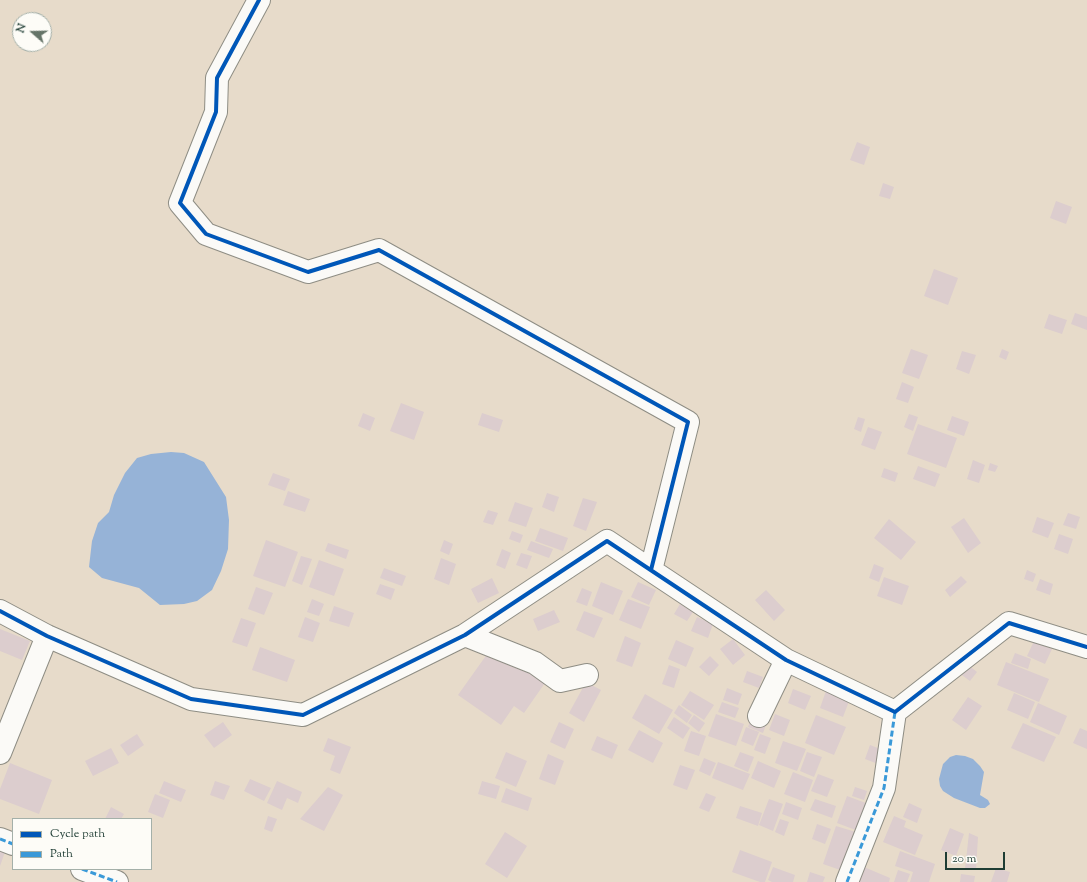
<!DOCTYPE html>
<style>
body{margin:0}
#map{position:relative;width:1087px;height:882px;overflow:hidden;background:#e7dbca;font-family:"Sorts Mill Goudy",serif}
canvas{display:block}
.legend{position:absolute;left:12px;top:818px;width:140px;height:52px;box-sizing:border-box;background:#fdfcf7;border:1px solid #a4b0a9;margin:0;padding:5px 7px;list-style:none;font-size:12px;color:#1f3d34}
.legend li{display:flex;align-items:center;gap:8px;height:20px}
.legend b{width:20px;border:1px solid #a4b0a9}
.north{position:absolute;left:12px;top:12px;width:40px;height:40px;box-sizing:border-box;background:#fdfcf7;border:1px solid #a4b0a9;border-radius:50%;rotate:290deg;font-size:11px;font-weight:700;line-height:16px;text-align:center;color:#1f3d34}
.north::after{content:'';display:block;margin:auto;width:14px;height:18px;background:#657468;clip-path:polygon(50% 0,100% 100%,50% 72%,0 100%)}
.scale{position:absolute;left:945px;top:852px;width:60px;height:18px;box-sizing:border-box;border:2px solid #1f3d34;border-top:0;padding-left:5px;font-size:12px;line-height:14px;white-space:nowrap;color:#1f3d34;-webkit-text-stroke:3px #fdfcf7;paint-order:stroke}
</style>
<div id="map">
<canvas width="1087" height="882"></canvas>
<ul class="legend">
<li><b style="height:5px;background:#0057b8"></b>Cycle path</li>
<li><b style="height:5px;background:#3a99d8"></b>Path</li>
</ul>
<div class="north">N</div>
<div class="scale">20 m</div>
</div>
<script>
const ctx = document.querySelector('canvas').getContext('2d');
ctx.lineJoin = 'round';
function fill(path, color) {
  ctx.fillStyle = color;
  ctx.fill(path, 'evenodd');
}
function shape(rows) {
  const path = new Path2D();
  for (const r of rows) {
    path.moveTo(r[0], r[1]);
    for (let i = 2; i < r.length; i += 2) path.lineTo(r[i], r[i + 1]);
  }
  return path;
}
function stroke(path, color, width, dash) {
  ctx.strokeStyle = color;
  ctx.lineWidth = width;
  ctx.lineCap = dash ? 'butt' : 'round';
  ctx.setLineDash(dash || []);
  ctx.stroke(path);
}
fill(shape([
 [171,452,184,453,204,462,226,497,229,520,228,549,221,571,212,590,197,601,184,604,160,605,139,588,102,578,89,567,92,541,98,523,109,512,114,495,125,473,137,458,151,454],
 [956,755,965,756,973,759,980,766,984,772,980,795,988,800,990,804,985,808,980,808,954,798,943,791,940,786,939,779,943,764,950,757]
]), '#96b3d7');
fill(shape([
 [857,142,870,147,864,165,850,160],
 [883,183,894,187,890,199,879,196],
 [1056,201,1072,207,1066,224,1050,218],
 [934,269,958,278,948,305,924,296],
 [1075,313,1087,317,1087,330,1071,324],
 [1049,314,1067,320,1062,334,1044,328],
 [911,349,928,355,919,379,902,373],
 [1002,349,1009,352,1006,360,999,357],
 [962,351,976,355,969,374,956,369],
 [902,382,914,387,908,403,896,399],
 [401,403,424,412,414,440,390,431],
 [363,413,375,418,370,431,358,426],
 [482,413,503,420,499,432,478,425],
 [909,414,918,417,913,431,904,427],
 [952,416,969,422,964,436,947,430],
 [858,417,865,419,861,432,854,429],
 [918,424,957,438,946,468,907,454],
 [868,427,882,432,875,450,861,445],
 [973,460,985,465,979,483,967,479],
 [990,463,998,466,995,472,988,470],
 [918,466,940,474,935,487,913,479],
 [884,468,898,473,895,482,881,477],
 [273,473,290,479,285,491,268,485],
 [288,491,310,499,305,512,283,505],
 [547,493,559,497,554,512,542,507],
 [583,498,597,502,586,531,573,526],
 [515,502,533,508,526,527,508,521],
 [488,510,498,513,493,525,483,522],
 [1068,513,1080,517,1076,529,1063,525],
 [1037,517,1054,523,1048,538,1032,532],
 [964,518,981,543,968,553,951,527],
 [889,519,916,542,901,560,874,538],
 [540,528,568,538,563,551,535,541],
 [512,531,523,535,520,543,509,539],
 [1059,534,1073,539,1068,554,1054,549],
 [266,540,298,552,285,587,253,576],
 [444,540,453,544,449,555,440,551],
 [531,541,553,549,549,558,527,550],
 [328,543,349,550,346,559,325,551],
 [502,549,511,553,505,569,496,565],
 [521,553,532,556,527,569,516,565],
 [301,556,312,559,302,585,292,581],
 [441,558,456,564,449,585,434,579],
 [319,560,344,569,334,596,309,587],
 [874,564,884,568,879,582,869,578],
 [384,568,406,576,402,586,380,578],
 [1027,570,1036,574,1033,582,1024,579],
 [961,576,967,582,950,597,945,590],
 [884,577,909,586,902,605,877,596],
 [492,578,499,593,478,603,471,589],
 [1040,579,1053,584,1050,595,1036,590],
 [601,582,623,591,613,615,592,606],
 [638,582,656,590,649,605,631,597],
 [380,584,395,589,391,600,376,594],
 [256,587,273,593,264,615,248,609],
 [582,588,592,592,587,606,576,602],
 [766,590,785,610,774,621,755,600],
 [312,599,324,604,319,616,307,612],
 [628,599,650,607,641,629,619,620],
 [680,604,693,612,687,621,674,614],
 [334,606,354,613,349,627,329,621],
 [554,610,560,622,538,631,533,619],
 [584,611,603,618,594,638,576,630],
 [305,617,320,623,313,642,298,637],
 [697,617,713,624,708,638,691,631],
 [241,618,256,623,247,647,232,642],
 [0,629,30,641,22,660,0,651],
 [625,636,641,643,632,667,616,661],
 [733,639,745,655,733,665,720,649],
 [676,640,694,648,686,667,668,659],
 [1034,641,1052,649,1045,664,1027,656],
 [495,643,547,680,524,713,514,706,501,725,458,695],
 [260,647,295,660,287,682,252,670],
 [1015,653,1031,659,1028,669,1011,663],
 [710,656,719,665,709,676,699,667],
 [1006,662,1049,679,1039,702,997,685],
 [967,664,977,672,970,681,959,673],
 [669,665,680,669,674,688,662,684],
 [747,671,763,677,759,688,743,682],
 [586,682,601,690,584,722,569,713],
 [727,688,742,694,738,705,723,700],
 [827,688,851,696,843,717,820,708],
 [793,689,811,696,805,710,788,703],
 [690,691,714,705,704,720,681,705],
 [1014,693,1035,702,1028,719,1007,710],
 [645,694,673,710,659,734,632,718],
 [968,697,982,706,966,730,952,720],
 [722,702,739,708,735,718,718,712],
 [1038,703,1067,716,1059,735,1030,722],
 [679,705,692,715,687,723,674,713],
 [716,714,744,724,736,746,708,736],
 [775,714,790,720,784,736,769,730],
 [694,715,705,723,699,732,688,723],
 [816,715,846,727,834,755,805,743],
 [752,716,767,722,763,733,748,727],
 [674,717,690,728,683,739,667,728],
 [223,722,232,735,214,748,204,735],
 [559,722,574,729,565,749,550,742],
 [1023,723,1056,737,1044,762,1011,748],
 [746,727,759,732,753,746,741,741],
 [1080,728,1087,731,1087,749,1073,743],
 [639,730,663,743,653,763,628,750],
 [691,731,706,736,699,756,684,751],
 [137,734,144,745,128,756,120,745],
 [760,734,771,738,765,754,754,750],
 [597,736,618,745,612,759,591,750],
 [328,738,351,747,340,774,330,770,335,756,323,751],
 [783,741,806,749,797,771,775,763],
 [870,745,883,750,878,764,865,759],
 [111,748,119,763,93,776,85,761],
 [506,752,527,761,516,787,495,778],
 [740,752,754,757,748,772,734,766],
 [807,752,822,757,814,777,800,771],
 [548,754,564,761,555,785,539,779],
 [704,758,716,763,710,776,699,771],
 [758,761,781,771,774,788,751,778],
 [718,762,750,774,743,790,712,778],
 [10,763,52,780,39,814,0,799,0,789],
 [680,765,695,770,687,790,673,785],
 [793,772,813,780,805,802,784,794],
 [818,774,834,780,827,797,811,791],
 [250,779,271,788,264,801,244,791],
 [164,781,186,790,181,802,159,793],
 [215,781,230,786,224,800,210,795],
 [277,781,302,792,298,803,287,798,282,810,267,803],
 [482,781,500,786,496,799,478,794],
 [328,787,343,795,324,831,300,819],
 [855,787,867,791,864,800,852,796],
 [506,788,532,798,528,811,501,802],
 [706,793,716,797,709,812,699,808],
 [155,794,170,800,163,818,148,812],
 [847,796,871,805,861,832,837,823],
 [769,799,783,804,773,831,759,825],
 [815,799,836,806,832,818,810,810],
 [786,802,802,808,798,820,782,814],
 [909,803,922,809,917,823,903,817],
 [740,806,762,813,758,826,736,818],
 [111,807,124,814,121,819,105,819],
 [268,816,277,819,272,832,264,829],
 [894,816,906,821,904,827,923,835,915,855,883,842],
 [780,819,789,822,784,836,775,832],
 [817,824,831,829,825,844,812,839],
 [836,826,859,833,846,872,823,864],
 [950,828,964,834,956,856,941,850],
 [505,832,527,846,507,878,485,864],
 [969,833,978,837,976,870,965,869],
 [0,846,6,849,0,866],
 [740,850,772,862,765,882,760,882,732,872],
 [900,851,935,864,929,882,910,882,913,872,895,866],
 [773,867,795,875,793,882,772,882,768,880],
 [864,867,890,878,889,882,858,882],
 [996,868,1010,872,1007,882,991,882],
 [898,870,910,874,907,882,894,882],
 [810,872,825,877,823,882,807,882],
 [961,874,975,876,974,882,960,882]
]), '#dccdce');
const minor = shape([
 [259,0,217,78,216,112,180,203,206,234,308,272,379,250,688,422,651,570],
 [0,611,47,636,191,699,303,715,465,635,607,541,786,660,895,712,1009,623,1087,647],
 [465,635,535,663,560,681,587,675],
 [759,716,786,660],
 [0,753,47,636],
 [0,839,13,844],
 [82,869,117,882],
 [847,882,884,788,895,712]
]);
stroke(minor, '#8e8d84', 24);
stroke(minor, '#fbfaf7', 22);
stroke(shape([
 [0,839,13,844],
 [82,869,117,882],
 [847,882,884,788,895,712]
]), '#3a99d8', 3, [6, 3]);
stroke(shape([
 [259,0,217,78,216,112,180,203,206,234,308,272,379,250,688,422,651,570],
 [0,611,47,636,191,699,303,715,465,635,607,541,786,660,895,712,1009,623,1087,647]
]), '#0057b8', 4);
</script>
